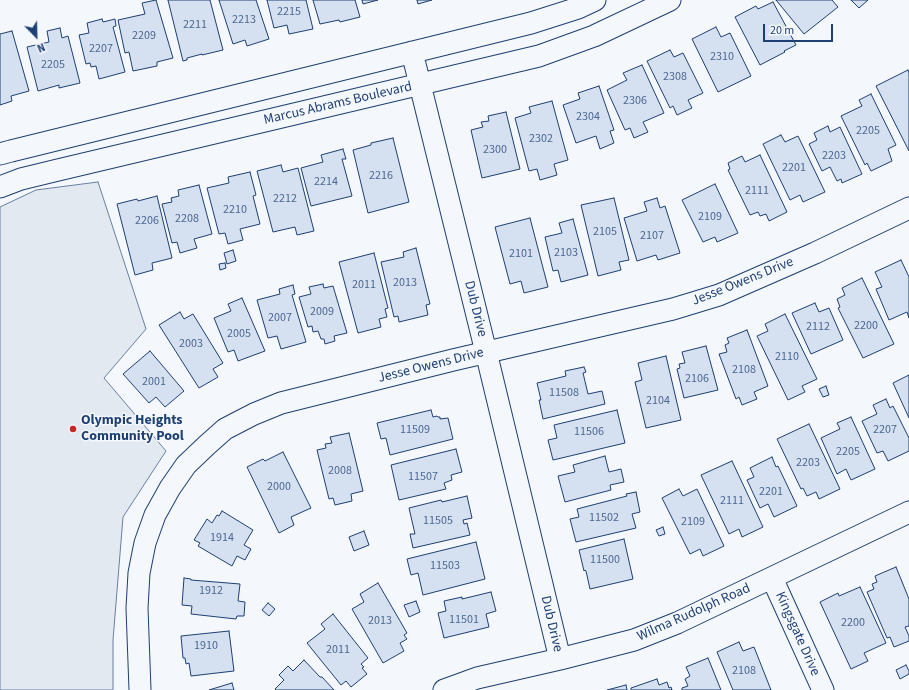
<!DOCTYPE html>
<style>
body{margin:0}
#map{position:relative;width:909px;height:690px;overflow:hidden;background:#f4f7fb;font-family:"Source Sans 3",sans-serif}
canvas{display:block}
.north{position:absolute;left:16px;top:16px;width:40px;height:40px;-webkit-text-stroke:3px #f4f7fb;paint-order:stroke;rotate:157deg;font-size:11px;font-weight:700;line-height:16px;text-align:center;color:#1d3f73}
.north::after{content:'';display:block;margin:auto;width:14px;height:18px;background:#1d3f73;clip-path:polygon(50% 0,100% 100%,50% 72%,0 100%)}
.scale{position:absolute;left:763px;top:24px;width:70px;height:18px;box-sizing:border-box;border:2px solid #1d3f73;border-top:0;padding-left:5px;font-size:12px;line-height:14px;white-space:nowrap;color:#1d3f73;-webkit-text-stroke:3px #f4f7fb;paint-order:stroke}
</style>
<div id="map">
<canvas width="909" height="690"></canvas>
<div class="north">N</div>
<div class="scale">20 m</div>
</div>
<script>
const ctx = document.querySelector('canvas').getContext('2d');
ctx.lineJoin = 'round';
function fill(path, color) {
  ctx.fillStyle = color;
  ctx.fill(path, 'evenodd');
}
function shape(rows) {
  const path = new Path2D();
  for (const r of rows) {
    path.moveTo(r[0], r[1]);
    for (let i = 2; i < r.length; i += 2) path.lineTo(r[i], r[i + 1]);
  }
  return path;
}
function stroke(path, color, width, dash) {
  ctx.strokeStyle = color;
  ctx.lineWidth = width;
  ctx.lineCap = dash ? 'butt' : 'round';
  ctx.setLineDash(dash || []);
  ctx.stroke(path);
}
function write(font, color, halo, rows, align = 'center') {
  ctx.font = font + ' "Source Sans 3",sans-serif';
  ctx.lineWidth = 3;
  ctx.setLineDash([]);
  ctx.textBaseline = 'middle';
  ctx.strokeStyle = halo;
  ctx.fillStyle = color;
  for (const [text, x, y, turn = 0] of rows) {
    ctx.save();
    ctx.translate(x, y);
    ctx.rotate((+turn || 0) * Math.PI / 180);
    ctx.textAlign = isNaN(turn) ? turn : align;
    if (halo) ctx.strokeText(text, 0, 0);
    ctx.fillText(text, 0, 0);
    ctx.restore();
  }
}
const green = shape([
 [98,182,146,329,104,378,166,451,123,517,113,640,113,690,0,690,0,207,36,190,98,182]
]);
fill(green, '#e3e9f0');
stroke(green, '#687fa3', 1);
const building = shape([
 [156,0,173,58,157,62,157,66,133,71,129,52,125,53,118,20,145,14,142,3,156,0],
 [168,0,210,0,223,50,202,55,202,54,187,58,187,60,183,61,168,0],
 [219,0,256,0,269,39,247,46,245,40,233,44,219,0],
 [267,0,306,0,313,29,289,34,287,25,274,28,267,0],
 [313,0,355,0,360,17,340,22,339,20,320,24,313,0],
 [362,0,378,0,363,4,362,0],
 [417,0,432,0,418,4,417,0],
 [776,0,832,0,838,7,804,34,776,0],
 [851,0,868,0,859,8,851,0],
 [773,2,796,45,784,51,785,52,760,65,735,17,756,6,758,9,773,2],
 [102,19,103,22,115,19,116,26,113,27,125,72,99,79,96,66,91,67,90,63,86,64,79,35,89,33,87,23,102,19],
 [716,27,721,37,730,33,751,76,718,92,692,39,716,27],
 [60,28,62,38,68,36,80,83,59,88,59,85,38,91,27,47,49,42,47,31,60,28],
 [12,31,29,91,11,96,12,101,0,105,0,34,12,31],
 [670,50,674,57,683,53,703,93,688,100,692,108,677,115,673,106,670,108,647,61,670,50],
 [642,65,664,113,643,122,648,132,634,138,630,128,625,130,607,90,627,80,623,73,642,65],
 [908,70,909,73,909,151,876,86,908,70],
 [599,86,614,130,610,131,614,143,600,149,596,136,576,143,563,105,580,99,578,93,599,86],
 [871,94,896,145,888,149,892,161,871,171,867,163,865,165,841,116,862,106,859,100,871,94],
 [552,101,568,160,554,164,557,175,540,180,537,169,529,171,515,118,531,113,529,107,552,101],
 [506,112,520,169,482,178,471,130,483,127,481,122,489,121,488,116,506,112],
 [828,126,830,132,840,127,862,174,842,183,841,179,837,181,830,167,822,171,809,144,817,140,814,133,828,126],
 [781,135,785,142,798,136,825,192,803,202,800,195,790,200,763,144,781,135],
 [393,138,409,202,368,213,353,150,371,145,371,143,393,138],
 [343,149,346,159,342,159,352,196,311,206,301,168,323,162,321,155,343,149],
 [760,155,787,212,769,221,766,214,760,216,758,212,750,215,728,170,730,169,728,163,742,156,745,162,760,155],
 [281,165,283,172,298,168,314,231,297,235,295,227,273,232,257,171,281,165],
 [250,172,256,195,253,196,260,224,240,229,243,240,228,244,225,233,219,234,207,188,229,183,228,177,250,172],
 [715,184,738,233,717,242,715,237,703,242,682,200,715,184],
 [199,185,212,234,194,239,197,248,180,253,177,242,172,243,162,204,172,202,171,198,179,196,178,190,199,185],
 [157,196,172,258,152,263,153,270,135,275,117,204,137,199,138,201,157,196],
 [614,198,629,260,619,262,621,270,598,276,581,205,614,198],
 [657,198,660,208,665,206,680,253,658,260,656,255,637,261,624,218,647,211,644,202,657,198],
 [530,218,548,287,524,293,521,281,510,284,495,227,530,218],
 [573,219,588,275,561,282,558,270,553,271,545,237,562,233,559,223,573,219],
 [416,248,430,304,426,305,428,315,399,322,398,316,394,317,381,262,404,257,403,252,416,248],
 [233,250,236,261,227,264,224,253,233,250],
 [374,253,388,308,385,309,387,317,379,319,381,327,358,333,339,262,374,253],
 [901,260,909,277,909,318,907,312,889,320,876,289,882,287,875,272,901,260],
 [225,263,226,268,220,270,219,264,225,263],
 [862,278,894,344,863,358,838,308,840,307,837,299,845,295,842,288,862,278],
 [323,284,324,288,333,286,347,333,334,336,335,341,325,344,324,339,321,339,318,331,313,332,312,326,308,327,299,297,311,294,309,287,323,284],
 [293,285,295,294,292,295,306,342,281,349,277,336,268,338,257,300,280,294,279,289,293,285],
 [242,298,265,351,238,361,234,350,228,352,214,318,231,311,228,304,242,298],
 [815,303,819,312,829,308,843,340,811,354,792,313,815,303],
 [180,312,184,319,193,314,223,363,213,369,218,377,199,388,159,325,180,312],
 [785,314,817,379,802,386,805,392,788,400,757,336,768,331,765,324,785,314],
 [747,330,768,386,754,392,757,399,742,405,739,397,736,399,719,354,727,352,725,345,729,343,727,338,747,330],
 [706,346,718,390,684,398,677,369,680,368,679,364,685,363,682,352,706,346],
 [150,351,184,391,165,407,156,397,149,403,123,374,150,351],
 [666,356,681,420,646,428,635,382,642,380,638,363,666,356],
 [584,367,586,372,583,373,588,394,602,391,605,404,543,419,539,400,541,400,537,383,566,376,565,371,584,367],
 [909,375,909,418,893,383,909,375],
 [826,386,829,395,823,397,819,389,826,386],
 [886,399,890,408,893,406,909,438,909,451,888,461,883,451,877,453,862,421,877,414,873,405,886,399],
 [431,410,433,417,437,416,438,417,440,417,440,419,448,418,453,439,390,455,386,438,381,439,377,423,431,410],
 [617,410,625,443,553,460,548,440,557,438,554,425,617,410],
 [851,417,875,469,851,480,846,469,837,474,821,438,840,429,837,423,851,417],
 [809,424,840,489,819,499,816,492,807,496,803,488,801,489,777,439,809,424],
 [349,433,363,491,351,494,352,501,335,505,333,498,329,499,317,450,326,448,325,444,332,443,330,437,349,433],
 [456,449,462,472,451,475,452,480,444,483,446,489,399,500,391,465,456,449],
 [283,452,311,508,291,517,294,525,279,533,247,467,263,459,265,461,283,452],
 [605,456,609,472,621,469,624,482,610,485,611,490,565,502,558,476,575,472,573,465,605,456],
 [772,457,776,467,778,466,797,506,774,517,768,504,760,508,747,480,754,477,750,468,772,457],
 [732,461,763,527,742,537,739,529,729,534,701,475,732,461],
 [679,489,683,496,697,489,724,546,703,556,700,549,690,554,662,498,679,489],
 [636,492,640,512,632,514,636,528,576,542,570,519,579,517,577,509,627,496,626,494,636,492],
 [467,496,472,518,463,520,464,524,467,523,470,535,413,548,410,534,415,534,409,508,441,500,442,502,467,496],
 [222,511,253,530,244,545,251,549,245,560,237,556,232,566,198,546,200,543,194,540,207,519,212,523,217,515,219,516,222,511],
 [663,527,665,534,659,536,656,530,663,527],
 [364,531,369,545,354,551,349,537,364,531],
 [624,539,633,579,590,589,586,571,585,570,584,571,579,550,624,539],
 [476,542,485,579,423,595,418,573,411,575,407,559,476,542],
 [896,567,909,599,909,626,905,627,909,636,909,641,894,647,890,637,887,638,867,592,874,589,872,584,877,582,875,576,896,567],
 [184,578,191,579,191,580,240,584,238,601,245,602,244,616,237,616,236,619,191,614,192,606,182,605,184,578],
 [378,583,407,633,404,635,407,639,400,643,404,651,383,663,352,609,364,602,360,594,378,583],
 [860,587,886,643,864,653,868,661,851,669,820,602,838,593,839,596,860,587],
 [491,592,496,611,486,614,489,627,444,638,438,613,446,611,444,601,462,597,462,599,491,592],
 [416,601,420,612,409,617,404,605,416,601],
 [268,603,275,609,269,616,262,610,268,603],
 [333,614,368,658,361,664,364,667,362,668,367,674,351,687,346,681,341,685,307,643,325,629,321,624,333,614],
 [229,631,234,671,191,676,189,663,186,664,185,658,183,658,181,636,229,631],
 [739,642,743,651,754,647,771,690,733,690,717,652,739,642],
 [708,658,721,690,682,690,682,688,688,686,685,679,690,676,686,667,708,658],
 [304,660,320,677,322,677,334,690,276,690,275,689,284,680,279,675,288,666,293,671,304,660],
 [906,665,909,671,909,674,900,679,896,670,906,665],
 [657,679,659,685,667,682,669,688,671,687,672,690,631,690,631,688,657,679],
 [232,683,234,690,209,690,232,683],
 [626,685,627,690,607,690,626,685]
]);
fill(building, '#d5e0f0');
stroke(building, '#1d3f73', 1);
const minor = shape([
 [412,52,486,352,560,659],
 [0,154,11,151,531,23,578,8,595,0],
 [0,187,21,179,58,170,539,56,594,36,670,0],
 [772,578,823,690],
 [140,690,137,608,139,573,145,543,155,515,170,488,186,465,207,445,225,429,254,414,281,403,453,360,673,309,719,295,815,253,909,208],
 [444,690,477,678,560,659,634,640,677,623,909,512]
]);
stroke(minor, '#1d3f73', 23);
stroke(minor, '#f4f7fb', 21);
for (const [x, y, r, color] of [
 [73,429,4,"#c62828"]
]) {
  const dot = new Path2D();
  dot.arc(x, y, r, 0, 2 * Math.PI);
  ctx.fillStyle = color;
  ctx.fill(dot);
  stroke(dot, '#f4f7fb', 1.5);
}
write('12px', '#4b6792', null, [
 ["2215",289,12],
 ["2213",244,20],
 ["2211",195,25],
 ["2209",144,36],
 ["2207",101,49],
 ["2310",722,57],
 ["2205",53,65],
 ["2308",675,77],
 ["2306",635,101],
 ["2304",588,117],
 ["2205",868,131],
 ["2302",541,139],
 ["2300",495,150],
 ["2203",834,156],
 ["2201",794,168],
 ["2216",381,176],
 ["2214",326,182],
 ["2111",757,191],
 ["2212",285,199],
 ["2210",235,210],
 ["2109",710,217],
 ["2208",187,219],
 ["2206",147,221],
 ["2105",605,232],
 ["2107",652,236],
 ["2103",566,253],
 ["2101",521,254],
 ["2013",405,283],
 ["2011",364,285],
 ["2009",322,312],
 ["2007",280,318],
 ["2200",866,326],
 ["2112",818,327],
 ["2005",239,334],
 ["2003",191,344],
 ["2110",787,357],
 ["2108",744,370],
 ["2106",697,379],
 ["2001",154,382],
 ["11508",564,393],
 ["2104",658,401],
 ["11509",415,430],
 ["2207",885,430],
 ["11506",589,432],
 ["2205",848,452],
 ["2203",808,463],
 ["2008",340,471],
 ["11507",423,477],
 ["2000",279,487],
 ["2201",771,492],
 ["2111",732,501],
 ["11502",604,518],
 ["11505",438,521],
 ["2109",693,522],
 ["1914",222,538],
 ["11500",605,560],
 ["11503",445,566],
 ["1912",211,591],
 ["11501",464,620],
 ["2013",380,621],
 ["2200",853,623],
 ["1910",206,646],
 ["2011",338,650],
 ["2108",744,671]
]);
write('14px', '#1d3f73', '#f4f7fb', [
 ["Marcus Abrams Boulevard",338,104,-13],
 ["Jesse Owens Drive",743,282,-22],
 ["Dub Drive",475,309,76],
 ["Jesse Owens Drive",431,366,-14],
 ["Wilma Rudolph Road",694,613,-24],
 ["Dub Drive",551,624,77],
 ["Kingsgate Drive",797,634,66]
]);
write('bold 14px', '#1d3f73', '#f4f7fb', [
 ["Olympic Heights",81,421],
 ["Community Pool",81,437]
], 'left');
</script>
